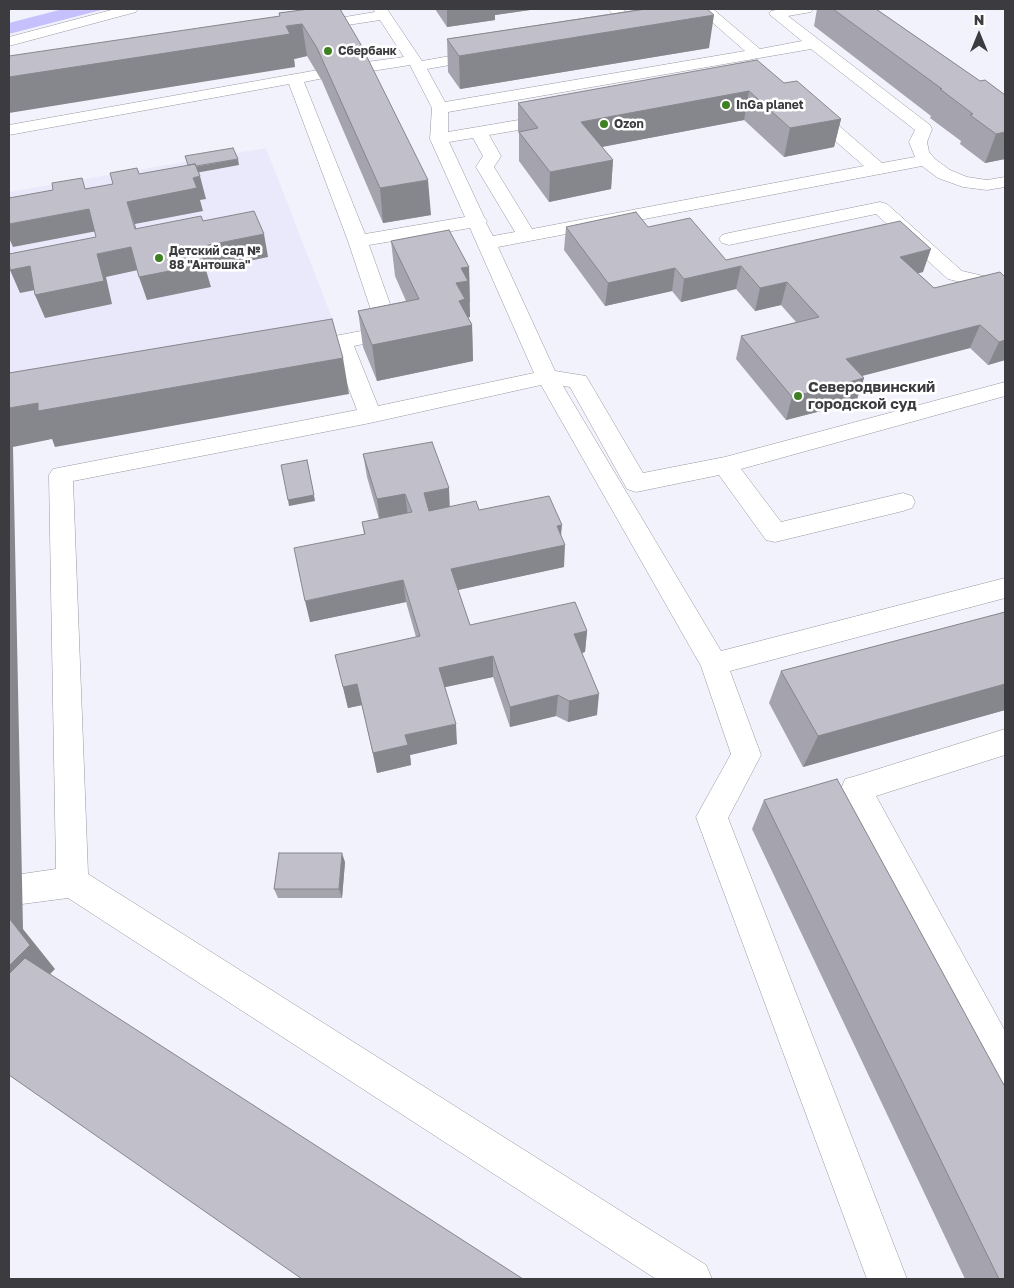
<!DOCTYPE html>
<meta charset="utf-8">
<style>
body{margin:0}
#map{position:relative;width:1014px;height:1288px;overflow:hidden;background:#f2f2fc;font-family:"Golos Text",sans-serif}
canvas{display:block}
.frame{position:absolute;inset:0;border:10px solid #3c3c40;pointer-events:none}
.north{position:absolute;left:954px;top:10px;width:50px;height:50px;-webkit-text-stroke:4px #fff;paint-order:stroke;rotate:0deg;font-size:14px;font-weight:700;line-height:20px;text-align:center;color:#3c3c40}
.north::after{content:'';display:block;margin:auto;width:18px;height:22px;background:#3c3c40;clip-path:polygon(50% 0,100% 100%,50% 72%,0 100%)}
</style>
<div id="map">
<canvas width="1014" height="1288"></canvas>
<div class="frame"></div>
<div class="north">N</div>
</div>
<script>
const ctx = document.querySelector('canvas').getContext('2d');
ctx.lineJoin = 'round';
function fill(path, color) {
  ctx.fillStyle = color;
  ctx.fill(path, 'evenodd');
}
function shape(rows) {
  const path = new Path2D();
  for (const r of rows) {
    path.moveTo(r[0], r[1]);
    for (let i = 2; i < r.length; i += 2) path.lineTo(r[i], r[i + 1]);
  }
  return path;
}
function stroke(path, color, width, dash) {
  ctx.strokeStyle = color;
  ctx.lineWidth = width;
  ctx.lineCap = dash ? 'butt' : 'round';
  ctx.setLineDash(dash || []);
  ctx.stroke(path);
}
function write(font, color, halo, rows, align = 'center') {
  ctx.font = font + ' "Golos Text",sans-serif';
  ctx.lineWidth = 5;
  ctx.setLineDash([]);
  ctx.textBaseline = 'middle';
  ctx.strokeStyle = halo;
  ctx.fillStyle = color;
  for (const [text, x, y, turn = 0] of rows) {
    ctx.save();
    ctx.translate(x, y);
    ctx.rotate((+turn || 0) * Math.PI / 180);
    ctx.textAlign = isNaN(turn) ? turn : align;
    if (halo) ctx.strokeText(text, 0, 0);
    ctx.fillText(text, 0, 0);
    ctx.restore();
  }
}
fill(shape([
 [266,148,334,323,9,378,9,192]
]), '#eae9fb');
fill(shape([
 [63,9,105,9,9,34,9,23]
]), '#c6c1fc');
const minor = shape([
 [115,9,138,9,136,12,9,46,9,37,115,9],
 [373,9,387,9,422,61,484,50,489,52,492,55,489,58,427,69,445,102,745,51,697,9,713,9,760,49,802,41,769,14,771,11,781,9,813,9,811,12,788,16,930,125,932,129,927,142,929,152,935,159,950,170,967,177,987,180,1005,177,1005,187,987,190,963,187,938,178,922,166,498,247,555,371,586,376,643,473,725,457,1005,382,1005,396,741,469,781,522,903,493,912,496,915,502,912,508,903,511,775,542,766,540,719,475,636,492,627,489,570,387,563,386,721,651,1005,578,1005,598,730,671,761,755,728,818,907,1279,867,1279,696,817,731,754,701,666,541,385,370,423,73,481,88,874,706,1265,712,1279,656,1279,68,898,22,904,11,900,9,896,11,878,22,874,56,869,49,475,53,469,357,410,334,350,303,356,295,354,292,349,295,344,303,342,377,328,348,241,289,84,9,135,9,125,318,70,324,72,326,75,324,78,304,82,365,234,465,217,430,139,432,108,410,65,359,73,353,71,351,68,353,65,359,63,404,57,380,20,309,31,304,30,302,27,304,24,309,23,375,12,373,9],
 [811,49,915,130,909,142,915,157,882,163,815,105,809,104,803,105,801,109,803,113,864,166,532,229,494,167,501,156,489,135,560,123,562,119,560,115,554,114,448,132,448,112,811,49],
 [473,138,483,156,476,167,515,232,493,236,486,223,487,221,484,217,449,142,473,138],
 [470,228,534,373,378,406,354,346,396,337,400,332,369,245,470,228],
 [608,9,623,9,644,31,642,34,637,35,620,35,618,32,620,29,625,27,608,9],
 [880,202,887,204,962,271,1005,281,1005,293,948,279,876,214,729,245,722,243,719,239,722,235,729,233,880,202],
 [1005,729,1005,755,876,796,1005,1031,1005,1084,992,1079,841,789,845,779,856,776,1005,729]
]);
stroke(minor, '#9797a1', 1);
fill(minor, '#fff');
fill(shape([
 [309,9,431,215,383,223,322,81,307,56,294,59,295,67,279,13],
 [435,9,537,9,495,15,495,20,447,27],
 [640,9,707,9,709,48,460,89,448,72,447,39,641,9],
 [817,9,876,9,980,81,1005,95,1005,159,985,163,960,144,961,141,930,118,931,116,814,26],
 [784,83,841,119,834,147,784,157,744,120,602,147,613,160,611,189,549,202,519,161,519,134,518,131,518,103],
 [566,227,648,227,726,260,923,272,918,273,934,288,1000,272,1005,360,988,365,970,348,862,376,864,378,856,402,786,420,736,359,741,336,796,322,781,305,755,311,736,289,681,302,672,291,605,306,564,250],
 [391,241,469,267,470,302,469,303,470,317,468,317,472,325,473,361,377,381,363,347,358,311,406,301,395,276],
 [363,454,450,507,479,510,561,534,564,567,458,590,470,625,587,631,585,652,582,653,597,715,568,722,556,716,510,727,493,677,445,687,457,744,410,755,411,765,377,773,362,705,348,708,335,655,416,637,406,602,310,622,364,534,362,522,379,519,367,477],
 [1005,612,1005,710,803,767,769,703,781,671],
 [764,800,1005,1279,965,1279,752,829],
 [345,862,342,898,278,898,274,889]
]), '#a5a4ae');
fill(shape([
 [447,9,537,9,495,15,495,20,447,27],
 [714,15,709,48,460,89,459,56],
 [302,24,307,56,294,59,295,67,9,113,9,77],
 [749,91,744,120,580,151,581,122],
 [841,119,834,147,784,157,790,128],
 [1005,132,1005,159,985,163,996,134],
 [238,159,239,165,190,174,188,168],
 [613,160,611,189,549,202,550,172],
 [200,176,206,199,200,200,203,211,135,224,143,252,127,202,193,178],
 [428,180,431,215,383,223,380,188],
 [89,209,97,231,13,247,9,238,9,224],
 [264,234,268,257,206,270,211,287,147,300,139,277,199,247],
 [131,247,138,270,106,277,112,304,45,318,35,295,97,254],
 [931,249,923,272,892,280,900,257],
 [30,266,40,289,20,293,10,270],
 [741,266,736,289,681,302,684,279],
 [469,267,470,317,466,318,472,325,473,361,377,381,372,345,461,268],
 [675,268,672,291,605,306,608,283],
 [787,282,781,305,755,311,760,288],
 [980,325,970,348,838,382,846,359],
 [1005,340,1005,360,988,365,999,342],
 [343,358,349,394,55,447,52,439,13,447,23,929,55,969,9,1016,9,408,38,403],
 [864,378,856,402,786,420,792,397],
 [307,460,315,501,289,506,288,500],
 [449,488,450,511,426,516,424,493],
 [405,494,408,516,380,522,377,499],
 [562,525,560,546,565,545,564,567,453,591,451,569,557,526],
 [403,580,406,602,310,622,305,601],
 [587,631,585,652,573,655,574,634],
 [493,656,493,677,441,688,439,668],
 [357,684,362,705,348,708,343,687],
 [1005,684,1005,710,803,767,818,736],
 [599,694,597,715,568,722,569,701],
 [558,695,556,716,510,727,510,707],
 [456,724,457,744,410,755,411,765,377,773,373,753,405,735],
 [342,853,345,862,342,898,339,889]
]), '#86868d');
const building = shape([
 [309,9,340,9,360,43,428,180,380,188,317,48,302,24,286,26,290,34,9,77,9,56,280,16,279,13,309,9],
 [646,9,707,9,714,15,459,56,447,39,646,9],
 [833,9,876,9,980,81,985,80,1005,95,1005,132,996,134,970,115,973,114,940,89,942,89,833,9],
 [757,60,784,83,797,81,841,119,790,128,749,91,581,122,613,160,550,172,519,132,538,128,518,103,757,60],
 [233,148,238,159,196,166,195,164,188,165,185,156,233,148],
 [195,164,200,176,193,178,197,188,127,202,135,229,201,216,203,221,254,211,264,234,199,247,205,264,139,277,131,247,97,254,104,281,35,295,30,266,10,270,9,261,9,254,96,237,89,209,9,224,9,198,53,190,52,183,82,178,85,189,113,184,110,173,137,168,139,174,195,164],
 [636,212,648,227,690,218,726,260,900,221,931,249,900,257,934,288,1000,272,1005,277,1005,340,999,342,980,325,846,359,864,378,792,397,741,336,819,317,787,282,760,288,741,266,684,279,675,268,608,283,566,227,636,212],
 [449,230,469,267,461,268,468,281,456,283,465,299,459,301,472,325,372,345,358,311,419,299,391,241,449,230],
 [332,319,343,358,38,411,38,403,9,408,9,373,332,319],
 [432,442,449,488,424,493,429,511,476,501,479,510,549,496,562,525,557,526,565,545,451,569,470,625,575,602,587,631,574,634,599,694,569,701,558,695,510,707,493,656,439,668,456,724,405,735,408,745,373,753,357,684,343,687,335,655,420,636,403,580,305,601,294,548,365,534,362,522,412,512,405,494,377,499,363,454,432,442],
 [307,460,314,495,288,500,281,465,307,460],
 [1005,612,1005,684,818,736,781,671,1005,612],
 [837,779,1005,1087,1005,1279,999,1279,764,800,837,779],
 [279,853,342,853,339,889,274,889,279,853],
 [9,918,30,945,9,966,9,918],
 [25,958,523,1279,302,1279,9,1075,9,974,25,958]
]);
fill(building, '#c0bfca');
stroke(building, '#86868d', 1);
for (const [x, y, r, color] of [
 [328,51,5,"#3e8022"],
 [726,105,5,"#3e8022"],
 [604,124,5,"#3e8022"],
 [159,258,5,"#3e8022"],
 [798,396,5,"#3e8022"]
]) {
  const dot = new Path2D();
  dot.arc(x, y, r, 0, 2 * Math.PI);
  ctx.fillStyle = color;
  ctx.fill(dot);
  stroke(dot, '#fff', 2);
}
write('bold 12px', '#3c3c40', '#fff', [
 ["Сбербанк",338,51],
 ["InGa planet",736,105],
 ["Ozon",614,124],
 ["Детский сад №",169,251],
 ["88 \"Антошка\"",169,265]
], 'left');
write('bold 15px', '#3c3c40', '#fff', [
 ["Северодвинский",808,387],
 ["городской суд",808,404]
], 'left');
</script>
